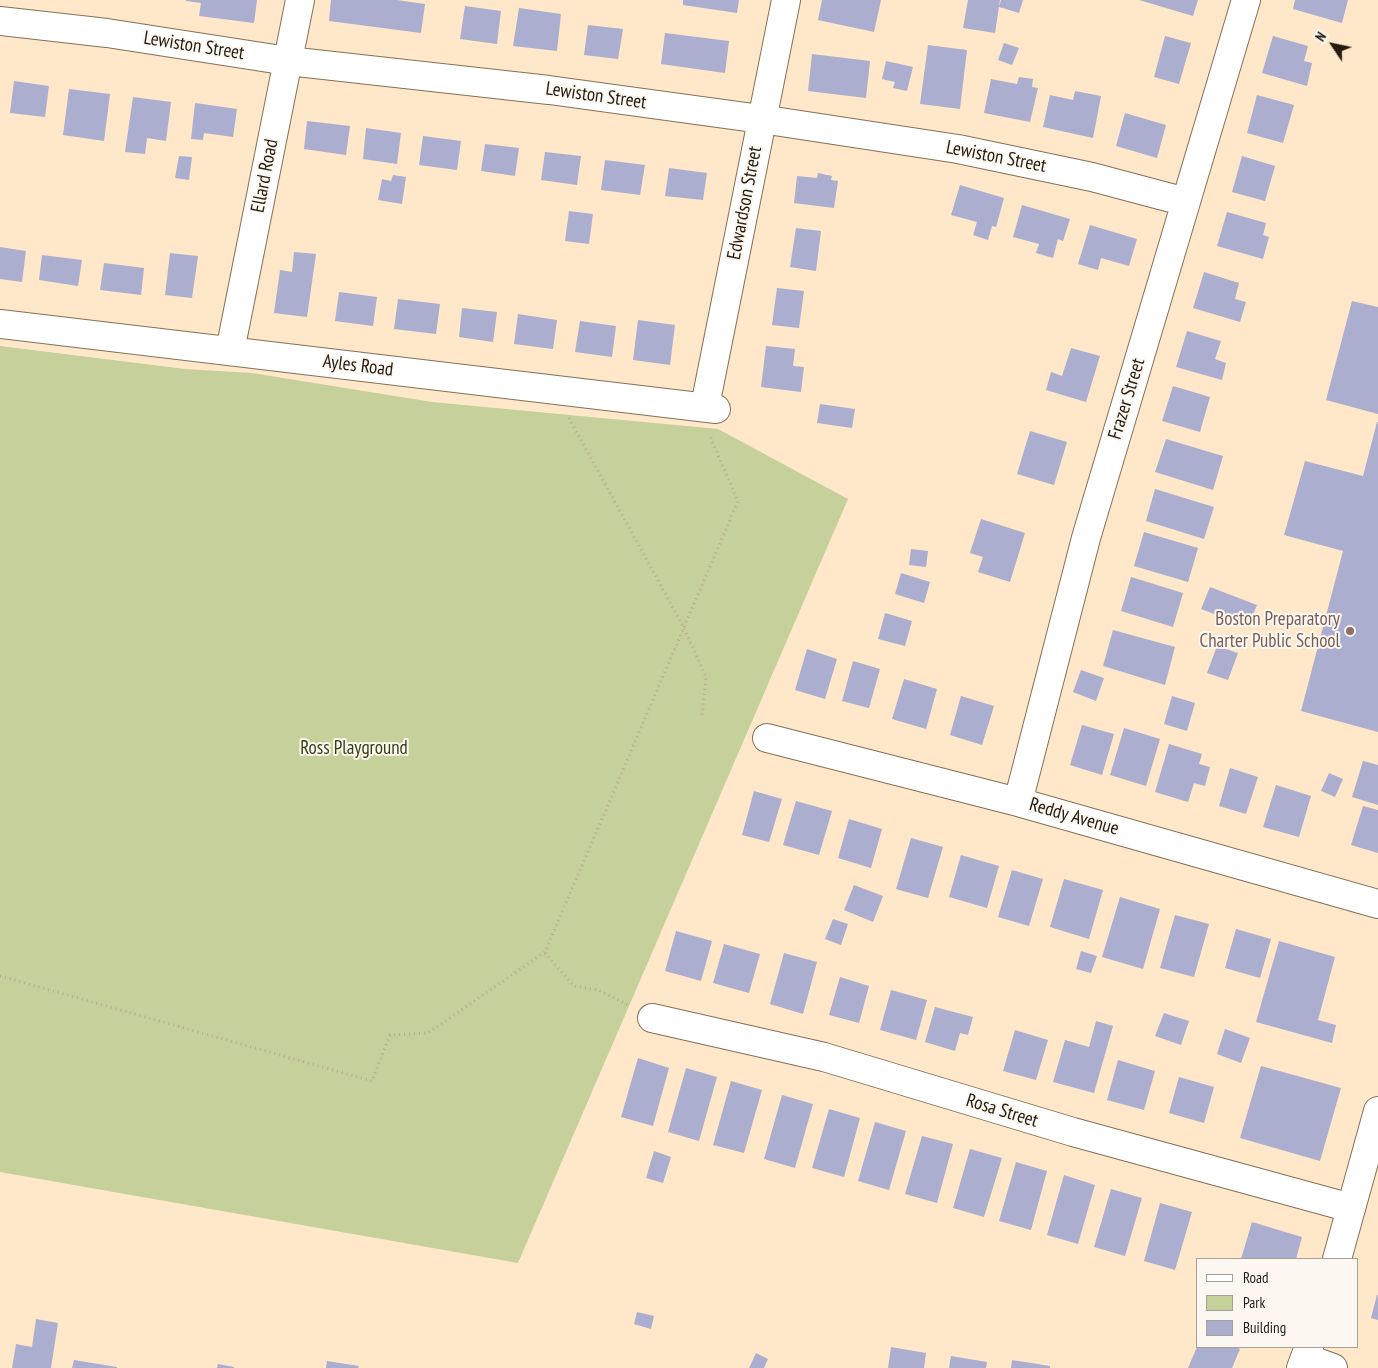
<!DOCTYPE html>
<style>
body{margin:0}
#map{position:relative;width:1378px;height:1368px;overflow:hidden;background:#ffe7c9;font-family:"PT Sans Narrow",sans-serif}
canvas{display:block}
.legend{position:absolute;left:1196px;top:1258px;width:162px;height:90px;box-sizing:border-box;background:#fcf7f1;border:1px solid #a59f97;margin:0;padding:6px 9px;list-style:none;font-size:15px;color:#231b10}
.legend li{display:flex;align-items:center;gap:10px;height:25px}
.legend b{width:25px;border:1px solid #a59f97}
.north{position:absolute;left:1308px;top:20px;width:50px;height:50px;-webkit-text-stroke:4px #fcf7f1;paint-order:stroke;rotate:304deg;font-size:14px;font-weight:700;line-height:20px;text-align:center;color:#231b10}
.north::after{content:'';display:block;margin:auto;width:18px;height:22px;background:#231b10;clip-path:polygon(50% 0,100% 100%,50% 72%,0 100%)}
</style>
<div id="map">
<canvas width="1378" height="1368"></canvas>
<ul class="legend">
<li><b style="height:6px;background:#fff"></b>Road</li>
<li><b style="height:14px;background:#c5d09b"></b>Park</li>
<li><b style="height:14px;background:#acaecf"></b>Building</li>
</ul>
<div class="north">N</div>
</div>
<script>
const ctx = document.querySelector('canvas').getContext('2d');
ctx.lineJoin = 'round';
function fill(path, color) {
  ctx.fillStyle = color;
  ctx.fill(path, 'evenodd');
}
function shape(rows) {
  const path = new Path2D();
  for (const r of rows) {
    path.moveTo(r[0], r[1]);
    for (let i = 2; i < r.length; i += 2) path.lineTo(r[i], r[i + 1]);
  }
  return path;
}
function stroke(path, color, width, dash) {
  ctx.strokeStyle = color;
  ctx.lineWidth = width;
  ctx.lineCap = dash ? 'butt' : 'round';
  ctx.setLineDash(dash || []);
  ctx.stroke(path);
}
function write(font, color, halo, rows, align = 'center') {
  ctx.font = font + ' "PT Sans Narrow",sans-serif';
  ctx.lineWidth = 4;
  ctx.setLineDash([]);
  ctx.textBaseline = 'middle';
  ctx.strokeStyle = halo;
  ctx.fillStyle = color;
  for (const [text, x, y, turn = 0] of rows) {
    ctx.save();
    ctx.translate(x, y);
    ctx.rotate((+turn || 0) * Math.PI / 180);
    ctx.textAlign = isNaN(turn) ? turn : align;
    if (halo) ctx.strokeText(text, 0, 0);
    ctx.fillText(text, 0, 0);
    ctx.restore();
  }
}
fill(shape([
 [0,346,185,369,252,373,432,402,718,429,848,499,518,1263,0,1172]
]), '#c5d09b');
fill(shape([
 [186,0,257,0,254,23,199,16,201,3,186,1],
 [331,0,397,0,425,4,421,33,329,21],
 [683,0,739,0,737,13,683,5],
 [822,0,881,0,874,32,818,20],
 [968,0,1000,0,995,33,963,28],
 [1001,0,1023,0,1019,13,999,7],
 [1139,0,1198,0,1193,16],
 [1295,0,1348,0,1342,23,1293,9],
 [465,6,501,11,497,44,460,39],
 [519,8,561,14,557,51,513,46],
 [588,25,623,29,618,59,584,55],
 [665,33,729,41,725,73,661,64],
 [1165,36,1191,43,1179,84,1154,77],
 [1273,36,1308,46,1304,61,1312,63,1307,86,1262,73],
 [1004,43,1019,48,1012,65,998,60],
 [928,45,967,50,960,109,920,104],
 [812,54,870,61,866,98,808,91],
 [886,61,913,67,907,91,893,88,895,82,882,79],
 [1019,77,1033,79,1032,87,1038,88,1030,122,984,113,991,79,1017,84],
 [14,81,49,86,45,117,10,113],
 [69,89,110,94,104,141,63,135],
 [1075,91,1101,96,1093,138,1043,127,1050,95,1073,100],
 [1257,95,1294,105,1283,143,1247,133],
 [133,97,171,102,166,141,147,138,145,154,125,152],
 [195,103,237,109,233,137,204,133,203,140,191,139],
 [1125,113,1166,125,1157,158,1116,146],
 [307,121,350,126,346,155,304,149],
 [366,128,401,133,397,164,363,159],
 [423,136,461,141,457,170,419,165],
 [485,144,519,148,515,176,481,171],
 [545,152,581,156,577,185,541,180],
 [179,156,192,157,189,180,175,178],
 [1242,156,1275,166,1265,201,1232,192],
 [605,160,645,165,640,195,601,190],
 [669,168,707,173,703,200,665,196],
 [818,173,832,176,831,180,838,181,834,208,794,203,797,176,817,178],
 [393,175,406,177,402,204,378,200,382,179,391,181],
 [960,185,1004,198,996,227,992,226,988,240,973,235,977,222,951,215],
 [1022,205,1070,219,1063,241,1058,239,1053,258,1036,253,1039,244,1013,237],
 [569,211,593,214,589,244,565,241],
 [1227,212,1266,223,1263,235,1269,237,1263,259,1217,246],
 [1090,225,1137,239,1129,266,1101,258,1098,270,1078,264],
 [796,228,821,231,816,271,790,267],
 [0,247,26,251,22,282,0,279],
 [294,252,316,254,307,317,274,313,280,270,292,272],
 [170,253,198,256,192,298,165,295],
 [42,255,82,260,78,286,39,280],
 [104,263,144,268,141,295,100,290],
 [1204,272,1239,283,1235,299,1246,302,1240,322,1193,308],
 [777,288,804,291,799,328,772,325],
 [339,292,377,297,373,326,335,321],
 [398,299,440,304,436,334,394,329],
 [1352,301,1378,307,1378,414,1326,400],
 [462,308,497,312,493,342,459,337],
 [518,314,557,320,553,349,514,344],
 [638,320,675,325,670,365,633,360],
 [580,321,616,326,612,357,575,352],
 [1187,331,1221,341,1215,359,1226,363,1222,380,1176,367],
 [766,346,795,349,793,366,804,367,801,392,761,387],
 [1071,348,1100,356,1086,402,1046,390,1051,372,1062,376],
 [1173,386,1210,397,1200,432,1162,421],
 [820,404,855,409,852,428,817,423],
 [1377,422,1378,422,1378,732,1301,711,1343,551,1284,535,1305,461,1363,476],
 [1030,431,1067,442,1054,485,1017,474],
 [1166,439,1223,456,1213,490,1155,472],
 [1155,489,1214,507,1204,539,1146,521],
 [981,519,1025,533,1010,582,978,572,983,557,970,553],
 [1144,532,1198,548,1188,582,1134,566],
 [911,549,928,551,926,567,909,565],
 [901,573,930,582,924,603,895,594],
 [1131,577,1183,593,1173,627,1121,611],
 [1210,587,1257,605,1248,627,1201,609],
 [885,613,912,621,905,646,878,639],
 [1113,630,1175,647,1165,685,1103,666],
 [1217,646,1238,653,1228,680,1207,673],
 [807,649,837,659,825,699,795,690],
 [853,661,880,669,869,708,842,701],
 [1081,670,1104,678,1096,701,1073,692],
 [904,679,937,689,926,729,892,719],
 [961,696,994,706,982,745,950,735],
 [1172,696,1195,703,1187,731,1164,724],
 [1082,725,1114,734,1102,775,1070,765],
 [1124,728,1160,739,1146,786,1110,775],
 [1169,744,1202,754,1199,764,1210,767,1205,786,1194,783,1188,802,1155,792],
 [1363,761,1378,765,1378,805,1352,797],
 [1230,768,1258,777,1246,814,1219,806],
 [1329,773,1343,779,1335,797,1321,791],
 [1276,785,1311,796,1299,837,1263,827],
 [754,791,782,799,769,842,742,835],
 [796,801,832,811,819,855,783,845],
 [1363,806,1378,810,1378,853,1351,845],
 [849,819,882,829,871,868,838,858],
 [911,838,943,847,928,898,896,889],
 [961,855,999,866,987,908,949,897],
 [1012,870,1043,879,1029,926,998,917],
 [1064,879,1103,890,1089,939,1050,927],
 [854,885,883,896,873,922,844,910],
 [1120,897,1160,909,1143,969,1102,957],
 [1175,915,1209,924,1194,977,1160,968],
 [833,919,848,924,841,945,825,939],
 [1236,929,1271,939,1260,978,1225,968],
 [676,931,712,941,701,981,665,971],
 [1279,941,1335,957,1318,1020,1336,1025,1332,1043,1256,1022],
 [724,944,760,954,749,993,713,983],
 [1081,951,1097,956,1091,973,1076,969],
 [784,953,817,962,803,1014,770,1004],
 [840,977,869,986,859,1023,829,1015],
 [891,990,927,1000,916,1040,880,1030],
 [935,1007,973,1017,968,1035,960,1033,955,1051,925,1042],
 [1164,1013,1189,1021,1181,1045,1155,1036],
 [1096,1021,1113,1026,1094,1093,1053,1082,1065,1040,1089,1047],
 [1225,1029,1250,1038,1241,1063,1217,1054],
 [1015,1030,1048,1040,1036,1080,1003,1071],
 [638,1058,669,1068,653,1126,621,1117],
 [1118,1060,1155,1071,1144,1110,1107,1100],
 [1261,1066,1341,1088,1320,1161,1240,1138],
 [686,1068,717,1077,699,1141,668,1132],
 [1179,1077,1214,1087,1204,1123,1169,1113],
 [731,1081,762,1090,744,1153,713,1145],
 [782,1095,813,1104,795,1168,764,1159],
 [829,1109,860,1118,844,1177,812,1168],
 [875,1122,906,1131,889,1190,858,1181],
 [922,1136,953,1144,937,1203,905,1194],
 [970,1149,1002,1158,984,1217,953,1208],
 [654,1151,671,1157,663,1183,646,1178],
 [1016,1162,1047,1171,1031,1230,999,1221],
 [1064,1175,1095,1185,1078,1244,1047,1235],
 [1111,1189,1142,1198,1125,1256,1094,1247],
 [1160,1203,1192,1212,1175,1270,1144,1261],
 [1252,1222,1302,1237,1296,1259,1241,1259],
 [1377,1295,1378,1295,1378,1320,1371,1318],
 [637,1312,654,1316,651,1329,634,1324],
 [36,1319,58,1323,51,1368,12,1368,16,1344,32,1347],
 [891,1347,926,1353,924,1368,888,1368],
 [1197,1347,1235,1347,1240,1349,1232,1368,1188,1368],
 [756,1353,768,1359,764,1368,749,1368],
 [951,1356,987,1362,986,1368,949,1368],
 [74,1360,117,1367,117,1368,72,1368],
 [1012,1360,1050,1366,1050,1368,1011,1368],
 [327,1361,359,1366,358,1368,326,1368],
 [218,1364,234,1367,234,1368,217,1368]
]), '#acaecf');
const minor = shape([
 [0,21,107,33,288,61,549,90,761,119,958,149,1092,177,1186,202],
 [0,324,716,409],
 [230,351,300,0],
 [705,406,786,0],
 [767,738,1018,802,1378,904],
 [1018,802,1086,538,1246,0],
 [652,1018,824,1057,1073,1132,1351,1208],
 [1305,1358,1333,1368]
]);
const major = shape([
 [1337,1259,1378,1111],
 [1301,1368,1309,1347]
]);
stroke(minor, '#857056', 30);
stroke(major, '#857056', 30);
stroke(shape([
 [569,418,684,628,706,677,702,716],
 [545,953,574,986,598,990,630,1006],
 [0,976,372,1081,390,1035,428,1033,545,952,738,501,711,439,711,435]
]), '#bca991', 3, [1, 4]);
stroke(minor, '#fff', 28);
stroke(major, '#fff', 28);
for (const [x, y, r, color] of [
 [1350,631,5,"#8d6e63"]
]) {
  const dot = new Path2D();
  dot.arc(x, y, r, 0, 2 * Math.PI);
  ctx.fillStyle = color;
  ctx.fill(dot);
  stroke(dot, '#fcf7f1', 2);
}
write('19px', '#231b10', '#fcf7f1', [
 ["Lewiston Street",194,46,9],
 ["Lewiston Street",596,96,8],
 ["Lewiston Street",996,157,11],
 ["Ellard Road",265,176,-79],
 ["Edwardson Street",745,203,-79],
 ["Ayles Road",358,366,7],
 ["Frazer Street",1127,399,-73],
 ["Reddy Avenue",1074,817,16],
 ["Rosa Street",1002,1111,17]
]);
write('19px', '#785e54', '#fcf7f1', [
 ["Boston Preparatory",1340,620],
 ["Charter Public School",1340,642]
], 'right');
write('19px', '#373e10', '#fcf7f1', [
 ["Ross Playground",354,749]
]);
</script>
